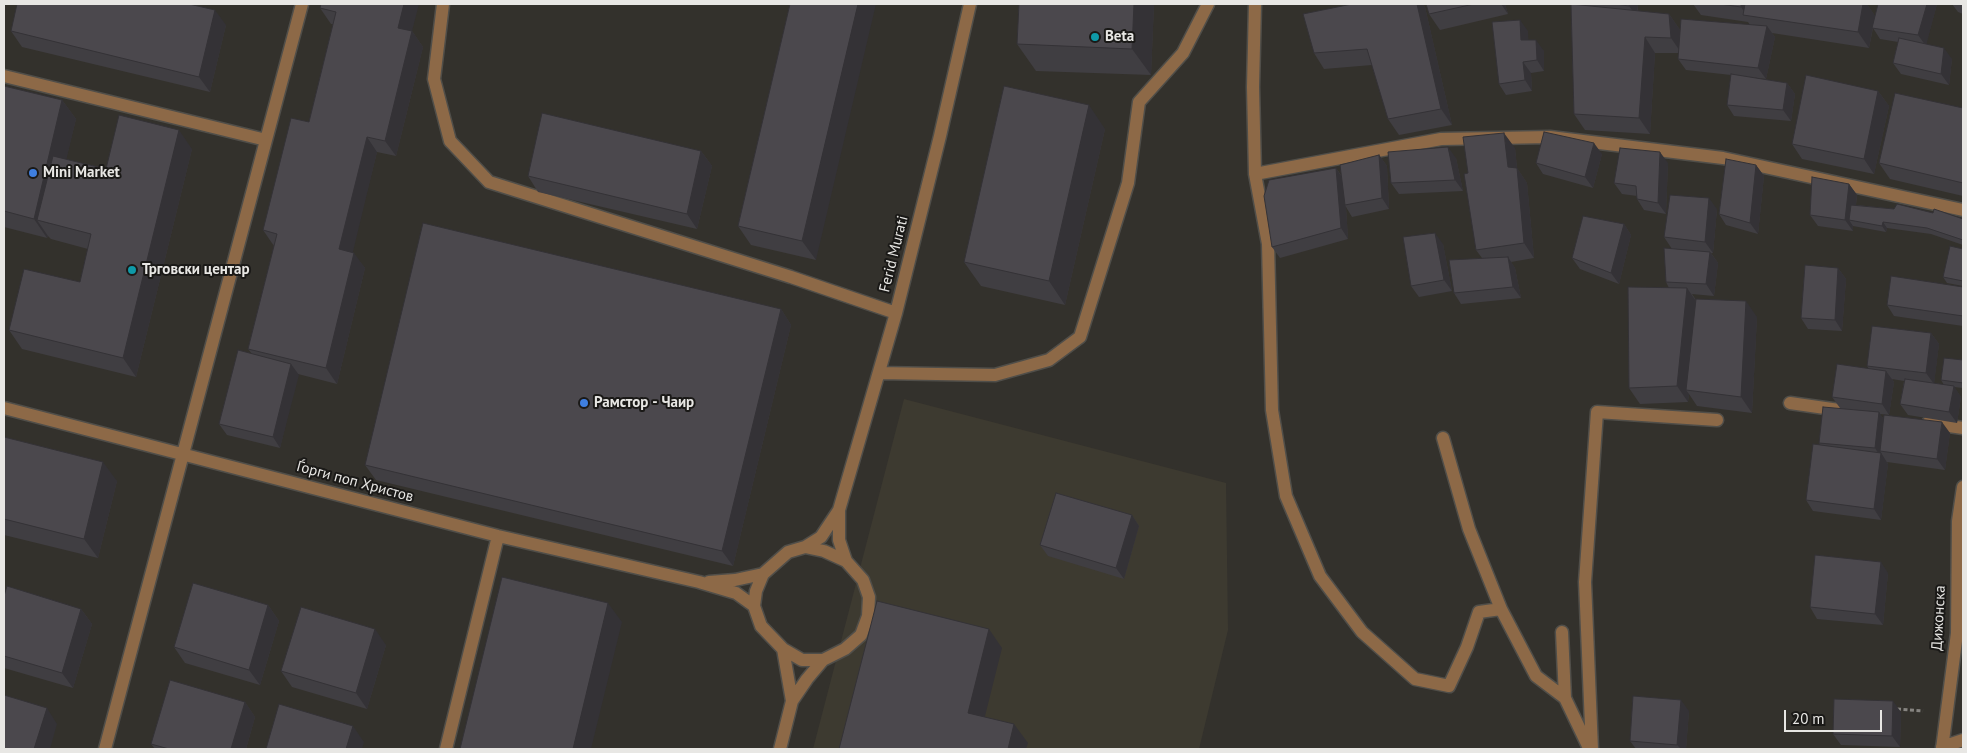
<!DOCTYPE html>
<meta charset="utf-8">
<style>
body{margin:0}
#map{position:relative;width:1967px;height:753px;overflow:hidden;background:#33312c;font-family:"PT Sans",sans-serif}
canvas{display:block}
.frame{position:absolute;inset:0;border:5px solid #e8e7e4;pointer-events:none}
.scale{position:absolute;left:1784px;top:710px;width:98px;height:22px;box-sizing:border-box;border:2px solid #e8e7e4;border-top:0;padding-left:6px;font-size:15px;line-height:18px;white-space:nowrap;color:#e8e7e4;-webkit-text-stroke:4px #1a1917;paint-order:stroke}
</style>
<div id="map">
<canvas width="1967" height="753"></canvas>
<div class="frame"></div>
<div class="scale">20 m</div>
</div>
<script>
const ctx = document.querySelector('canvas').getContext('2d');
ctx.lineJoin = 'round';
function fill(path, color) {
  ctx.fillStyle = color;
  ctx.fill(path, 'evenodd');
}
function shape(rows) {
  const path = new Path2D();
  for (const r of rows) {
    path.moveTo(r[0], r[1]);
    for (let i = 2; i < r.length; i += 2) path.lineTo(r[i], r[i + 1]);
  }
  return path;
}
function stroke(path, color, width, dash) {
  ctx.strokeStyle = color;
  ctx.lineWidth = width;
  ctx.lineCap = dash ? 'butt' : 'round';
  ctx.setLineDash(dash || []);
  ctx.stroke(path);
}
function write(font, color, halo, rows, align = 'center') {
  ctx.font = font + ' "PT Sans",sans-serif';
  ctx.lineWidth = 4;
  ctx.setLineDash([]);
  ctx.textBaseline = 'middle';
  ctx.strokeStyle = halo;
  ctx.fillStyle = color;
  for (const [text, x, y, turn = 0] of rows) {
    ctx.save();
    ctx.translate(x, y);
    ctx.rotate((+turn || 0) * Math.PI / 180);
    ctx.textAlign = isNaN(turn) ? turn : align;
    if (halo) ctx.strokeText(text, 0, 0);
    ctx.fillText(text, 0, 0);
    ctx.restore();
  }
}
fill(shape([
 [904,399,1226,483,1228,630,1199,749,813,749]
]), '#3d3a30');
const minor = shape([
 [443,4,434,79,450,141,489,182,791,277,896,313],
 [1255,4,1253,87,1255,174,1268,244,1272,410,1286,496,1320,576,1362,632,1415,679,1449,686,1467,647,1479,612,1501,609],
 [4,76,266,140],
 [1255,174,1441,139,1550,137,1723,158,1963,210],
 [879,373,995,375,1049,360,1080,337,1128,183,1139,102,1183,53,1208,4],
 [1790,403,1839,410],
 [4,408,498,536,699,582,736,593,754,606],
 [1928,423,1963,428],
 [1443,438,1469,529,1501,609,1536,676,1565,698],
 [805,547,824,551,846,561,863,580,869,597,868,616,861,635,845,649,823,660,802,660,783,649,761,626,754,606,756,591,763,574,788,552,805,547],
 [805,547,821,537,839,510],
 [846,561,839,540,839,510,896,313,940,136,970,4],
 [709,582,735,580,763,574],
 [1562,632,1565,698,1588,746],
 [792,701,807,679,823,660],
 [1942,747,1963,740],
 [105,749,302,4],
 [446,749,498,536],
 [780,749,792,701,783,649],
 [1592,749,1585,582,1597,412,1717,420],
 [1942,749,1957,633,1958,521,1963,487]
]);
stroke(minor, '#504e49', 15);
stroke(shape([
 [1897,709,1923,711]
]), '#868480', 3, [4, 2.5]);
stroke(minor, '#8d6947', 12);
fill(shape([
 [790,4,816,260,751,245,738,226],
 [1154,4,1151,75,1036,71,1017,44],
 [1352,4,1423,4,1425,7,1452,125,1399,135,1388,119,1372,65,1324,69,1314,53],
 [1426,4,1505,4,1508,14,1440,30,1429,14],
 [1571,4,1638,4,1638,11,1669,14,1680,30,1750,25,1748,22,1701,15,1693,4,1867,4,1875,16,1873,27,1937,4,1926,44,1952,59,1949,85,1901,74,1893,63,1898,42,1880,39,1873,28,1869,48,1772,33,1775,37,1766,79,1748,77,1787,83,1795,94,1791,121,1734,116,1727,105,1731,75,1686,70,1678,59,1679,53,1655,53,1650,134,1585,130,1574,114],
 [1952,4,1963,4,1963,14,1958,12],
 [320,8,412,31,423,47,396,156,377,152,352,252,365,268,337,384,298,374,280,448,227,435,219,424,252,354,248,349,274,246,263,230,309,122,333,24,331,24],
 [226,25,210,92,22,47,11,31],
 [1528,31,1528,40,1544,51,1544,71,1531,73,1532,91,1506,95,1499,84],
 [4,86,62,100,76,119,66,159,106,169,192,149,136,377,22,349,9,330,80,282,88,249,51,239,48,236,47,238,4,227],
 [1878,91,1889,106,1874,174,1802,159,1792,144],
 [1963,108,1963,196,1890,179,1879,163],
 [1105,129,1065,305,981,286,964,262],
 [1515,148,1517,168,1527,183,1534,258,1511,262,1515,268,1521,298,1461,304,1454,293,1482,258,1476,250,1468,173],
 [701,151,712,166,697,229,538,192,528,176],
 [1602,154,1593,188,1543,174,1536,163],
 [1379,155,1387,166,1389,209,1352,217,1346,207,1348,239,1280,258,1272,247,1336,168,1341,175],
 [1456,158,1463,191,1399,194,1391,183],
 [1668,163,1666,214,1644,210,1637,199,1637,196,1622,194,1614,183],
 [1756,165,1764,176,1758,234,1726,225,1719,214],
 [1849,184,1857,195,1856,205,1933,213,1963,219,1963,245,1931,234,1887,228,1886,232,1853,226,1853,231,1818,226,1810,215],
 [1717,209,1713,253,1711,253,1718,263,1714,296,1692,294,1696,300,1757,317,1752,413,1697,406,1689,394,1688,402,1640,404,1629,388,1669,288,1666,282,1688,250,1672,249,1664,237],
 [1624,224,1631,235,1619,284,1580,269,1572,258],
 [1443,244,1452,291,1419,297,1411,286],
 [1963,249,1963,286,1947,283,1943,277],
 [1838,268,1846,279,1842,331,1808,329,1801,318],
 [1963,287,1963,326,1894,316,1887,305],
 [781,309,791,325,733,566,376,480,365,465],
 [1931,333,1939,344,1934,383,1944,385,1941,380,1963,360,1963,388,1954,387,1961,397,1957,423,1908,415,1900,404,1904,381,1892,379,1894,382,1889,415,1880,414,1884,420,1950,433,1945,470,1887,462,1888,464,1881,520,1813,511,1806,500,1820,445,1819,443,1840,408,1832,397,1869,369,1867,366],
 [4,437,117,481,98,558,4,535],
 [1132,515,1139,526,1124,579,1048,556,1040,545],
 [1888,573,1883,625,1817,619,1810,607],
 [4,596,81,609,92,624,73,688,4,668],
 [268,605,279,621,260,685,185,663,174,647],
 [386,645,367,709,292,687,281,671],
 [245,702,255,717,246,749,155,749,151,744],
 [1689,711,1686,749,1636,749,1630,741],
 [1901,712,1900,747,1841,745,1833,734]
]), '#403e42');
fill(shape([
 [404,4,419,4,409,43,398,28],
 [858,4,876,4,816,260,802,241],
 [1134,4,1154,4,1151,75,1132,49],
 [1417,4,1423,4,1425,7,1452,125,1441,109],
 [1501,4,1505,4,1508,14],
 [1629,4,1638,4,1637,17,1629,6],
 [1741,4,1754,4,1747,16,1741,7],
 [1863,4,1867,4,1875,16,1869,48,1858,32],
 [1927,4,1937,4,1926,46,1918,35],
 [215,10,226,25,210,92,199,77],
 [1669,14,1680,30,1682,54,1671,38],
 [1520,20,1528,31,1529,51,1521,40],
 [1767,26,1775,37,1766,79,1758,68],
 [412,31,423,47,396,156,385,141],
 [1645,37,1655,53,1650,134,1639,118],
 [1536,40,1544,51,1544,71,1537,60],
 [1944,48,1952,59,1949,85,1941,74],
 [1523,62,1531,73,1532,91,1525,80],
 [1787,83,1795,94,1791,121,1783,110],
 [1878,91,1889,106,1874,174,1864,159],
 [62,100,76,119,51,224,37,220,48,236,47,238,34,219],
 [1089,105,1105,129,1065,305,1049,281],
 [179,130,192,149,136,377,123,358],
 [1504,133,1515,148,1517,168,1527,183,1534,258,1524,243,1508,167],
 [367,137,377,152,350,264,339,249],
 [1594,143,1602,154,1593,188,1585,177],
 [1448,147,1456,158,1463,191,1455,180],
 [701,151,712,166,697,229,687,214],
 [1660,152,1668,163,1666,214,1658,203],
 [1379,155,1387,166,1389,209,1382,198],
 [1756,165,1764,176,1758,234,1750,223],
 [1336,168,1343,179,1345,205,1346,207,1348,239,1341,228],
 [1849,184,1857,195,1854,221,1849,220,1853,226,1853,231,1845,220],
 [1709,198,1717,209,1713,253,1705,242],
 [1883,222,1887,228,1886,232,1882,226],
 [1624,224,1631,235,1619,284,1611,273],
 [1435,233,1443,244,1452,291,1444,280],
 [1710,252,1718,263,1714,296,1706,284],
 [354,253,365,268,337,384,326,368],
 [1508,257,1515,268,1521,298,1513,287],
 [1838,268,1846,279,1842,331,1835,320],
 [1687,288,1698,304,1686,390,1689,394,1688,402,1677,386],
 [1746,301,1757,317,1752,413,1741,397],
 [781,309,791,325,733,566,722,551],
 [1931,333,1939,344,1934,384,1926,373],
 [291,364,299,375,280,448,273,437],
 [1886,371,1894,382,1889,415,1882,404],
 [1954,386,1961,397,1957,423,1949,412],
 [1879,412,1886,423,1880,451,1888,464,1881,520,1874,509,1880,456,1875,448],
 [1942,422,1950,433,1945,470,1937,459],
 [103,462,117,481,98,558,84,539],
 [1132,515,1139,526,1124,579,1116,568],
 [1881,562,1888,573,1883,625,1875,614],
 [608,603,622,622,591,749,573,749],
 [268,605,279,621,260,685,249,670],
 [81,609,92,624,73,688,62,673],
 [375,629,386,645,367,709,356,693],
 [989,629,1002,648,981,732,968,713],
 [1681,700,1689,711,1686,749,1681,749,1677,745],
 [1893,701,1901,712,1900,747,1892,736],
 [245,702,255,717,246,749,231,749],
 [47,708,57,724,50,749,34,749],
 [1014,724,1028,743,1026,749,1008,749],
 [353,726,364,742,362,749,346,749]
]), '#343236');
const building = shape([
 [17,4,189,4,215,10,199,77,11,31,17,4],
 [321,4,404,4,398,28,412,31,385,141,367,137,339,249,354,253,326,368,248,349,277,234,263,230,291,118,309,122,336,12,320,8,321,4],
 [790,4,858,4,802,241,738,226,790,4],
 [1019,4,1134,4,1132,49,1017,44,1019,4],
 [1352,4,1417,4,1441,109,1388,119,1367,49,1314,53,1303,14,1352,4],
 [1426,4,1474,4,1429,14,1426,4],
 [1571,4,1669,14,1671,38,1645,37,1639,118,1574,114,1571,4],
 [1616,4,1629,4,1629,6,1616,4],
 [1720,4,1741,4,1741,7,1720,4],
 [1745,4,1863,4,1858,32,1743,15,1745,4],
 [1878,4,1927,4,1918,35,1872,28,1878,4],
 [1681,19,1767,26,1758,68,1678,59,1681,19],
 [1520,20,1521,40,1536,40,1537,60,1523,62,1525,80,1499,84,1492,22,1520,20],
 [1899,38,1944,48,1941,74,1893,63,1899,38],
 [1731,74,1787,83,1783,110,1727,105,1731,74],
 [1806,75,1878,91,1864,159,1792,144,1806,75],
 [4,86,62,100,34,219,4,211,4,86],
 [1004,86,1089,105,1049,281,964,262,1004,86],
 [1895,93,1963,108,1963,183,1879,163,1895,93],
 [542,113,701,151,687,214,528,176,542,113],
 [119,115,179,130,123,358,9,330,24,269,80,282,91,234,37,220,53,156,106,169,119,115],
 [1544,132,1594,143,1585,177,1536,163,1544,132],
 [1504,133,1508,167,1517,168,1524,243,1476,250,1464,174,1468,173,1463,137,1504,133],
 [1448,147,1455,180,1391,183,1388,152,1448,147],
 [1620,148,1660,152,1658,203,1637,199,1636,186,1614,183,1620,148],
 [1379,155,1382,198,1345,205,1340,165,1379,155],
 [1726,159,1756,165,1750,223,1719,214,1726,159],
 [1336,168,1341,228,1272,247,1264,196,1269,180,1336,168],
 [1812,177,1849,184,1845,220,1810,215,1812,177],
 [1670,195,1709,198,1705,242,1664,237,1670,195],
 [1897,204,1933,213,1934,209,1963,219,1963,240,1927,228,1883,222,1882,226,1849,220,1851,205,1894,209,1897,204],
 [1583,216,1624,224,1611,273,1572,258,1583,216],
 [423,223,781,309,722,551,365,465,423,223],
 [1435,233,1444,280,1411,286,1403,237,1435,233],
 [1950,246,1963,249,1963,281,1943,277,1950,246],
 [1664,248,1710,252,1706,284,1666,282,1664,248],
 [1508,257,1513,287,1454,293,1449,260,1508,257],
 [1805,265,1838,268,1835,320,1801,318,1805,265],
 [1891,276,1963,287,1963,316,1887,305,1891,276],
 [1628,287,1687,288,1677,386,1629,388,1628,287],
 [1696,299,1746,301,1741,397,1686,390,1696,299],
 [1872,326,1931,333,1926,373,1867,366,1872,326],
 [238,350,291,364,273,437,219,424,238,350],
 [1944,358,1963,360,1963,383,1941,380,1944,358],
 [1837,364,1886,371,1882,404,1832,397,1837,364],
 [1905,379,1954,386,1949,412,1900,404,1905,379],
 [1823,407,1879,412,1875,448,1819,443,1823,407],
 [1884,415,1942,422,1937,459,1880,451,1884,415],
 [4,437,103,462,84,539,4,519,4,437],
 [1813,444,1881,453,1874,509,1806,500,1813,444],
 [1056,493,1132,515,1116,568,1040,545,1056,493],
 [1815,555,1881,562,1875,614,1810,607,1815,555],
 [502,577,608,603,573,749,460,749,502,577],
 [193,583,268,605,249,670,174,647,193,583],
 [7,586,81,609,62,673,4,656,4,596,7,586],
 [877,601,989,629,968,713,1014,724,1008,749,839,749,877,601],
 [301,607,375,629,356,693,281,671,301,607],
 [170,680,245,702,231,749,169,749,151,744,170,680],
 [4,695,47,708,34,749,4,749,4,695],
 [1633,696,1681,700,1677,745,1630,741,1633,696],
 [1834,699,1893,701,1892,736,1833,734,1834,699],
 [279,704,353,726,346,749,266,749,279,704]
]);
fill(building, '#4b484d');
stroke(building, '#343236', 1);
for (const [x, y, r, color] of [
 [1095,37,5,"#0f9aa8"],
 [33,173,5,"#3f7fe0"],
 [132,270,5,"#0f9aa8"],
 [584,403,5,"#3f7fe0"]
]) {
  const dot = new Path2D();
  dot.arc(x, y, r, 0, 2 * Math.PI);
  ctx.fillStyle = color;
  ctx.fill(dot);
  stroke(dot, '#1a1917', 2);
}
write('bold 15px', '#e8e7e4', '#1a1917', [
 ["Beta",1105,37],
 ["Mini Market",43,173],
 ["Трговски центар",142,270],
 ["Рамстор - Чаир",594,403]
], 'left');
write('15px', '#e8e7e4', '#1a1917', [
 ["Ferid Murati",894,254,-76],
 ["Ѓорги поп Христов",355,482,15],
 ["Дижонска",1939,618,-87]
]);
</script>
